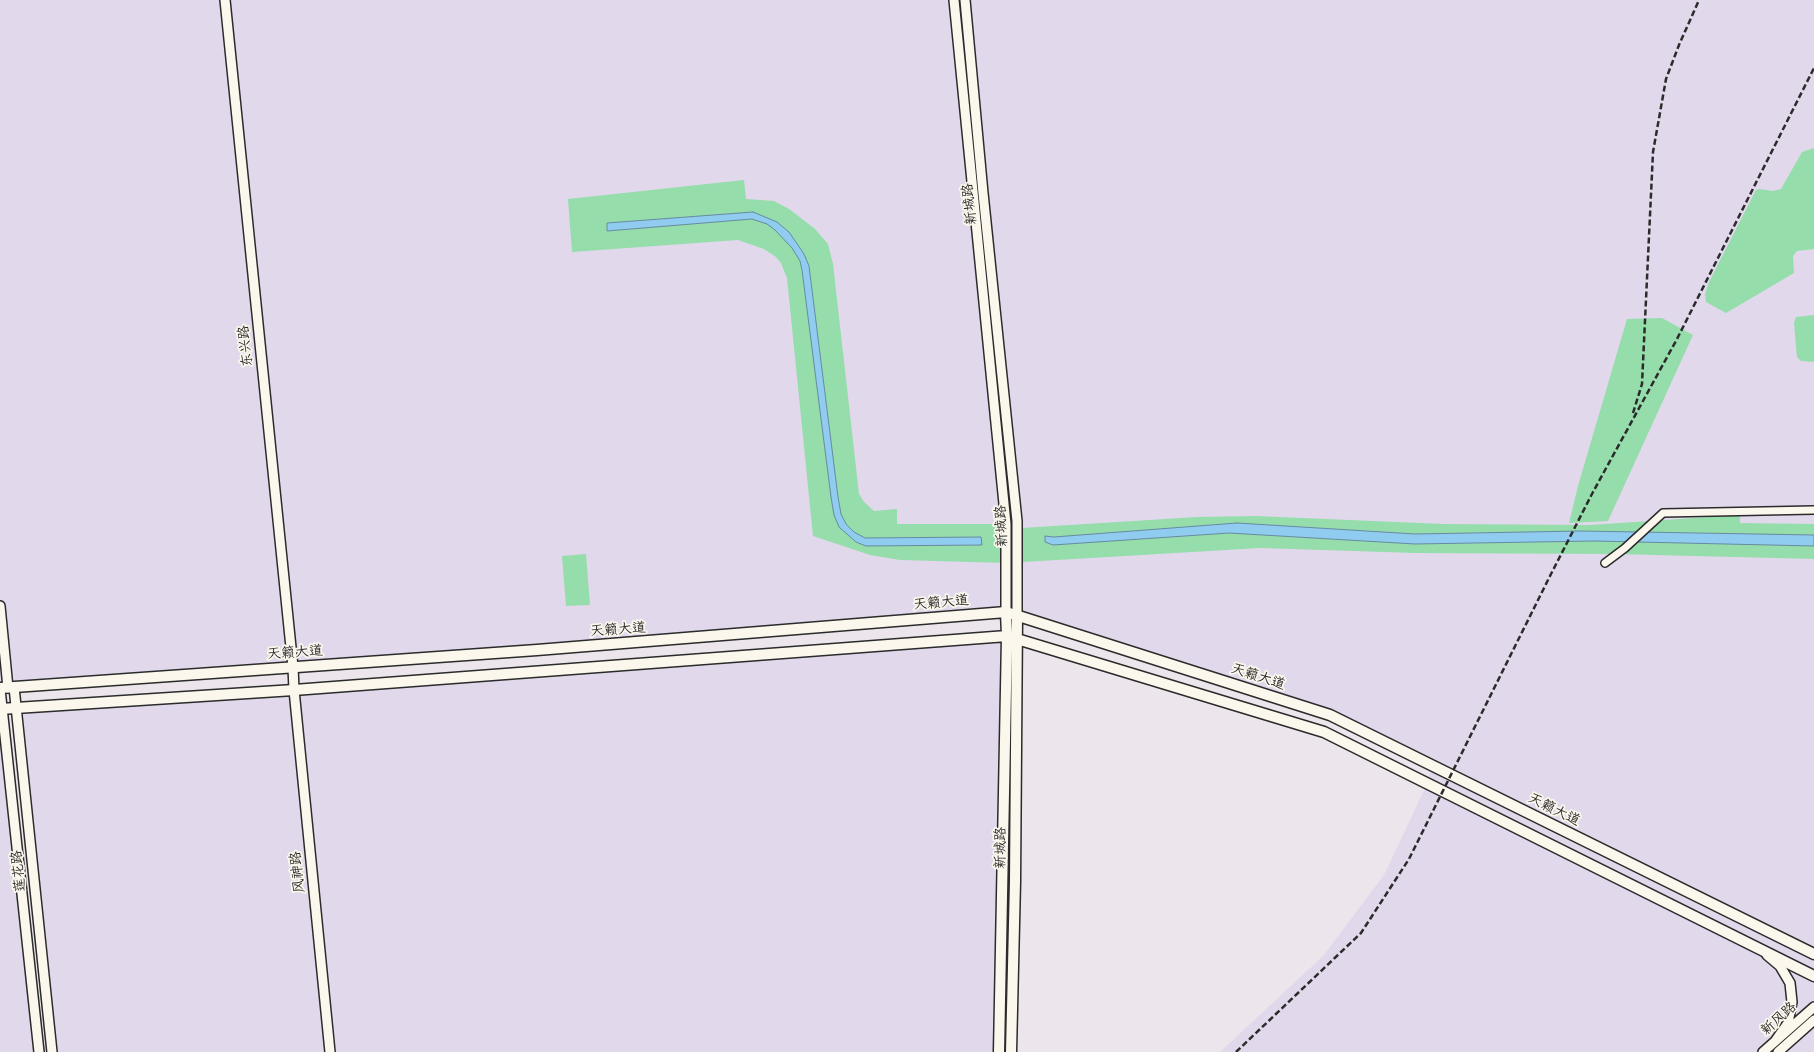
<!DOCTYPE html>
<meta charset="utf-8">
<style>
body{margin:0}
canvas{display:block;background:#ece5ec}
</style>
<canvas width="1814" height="1052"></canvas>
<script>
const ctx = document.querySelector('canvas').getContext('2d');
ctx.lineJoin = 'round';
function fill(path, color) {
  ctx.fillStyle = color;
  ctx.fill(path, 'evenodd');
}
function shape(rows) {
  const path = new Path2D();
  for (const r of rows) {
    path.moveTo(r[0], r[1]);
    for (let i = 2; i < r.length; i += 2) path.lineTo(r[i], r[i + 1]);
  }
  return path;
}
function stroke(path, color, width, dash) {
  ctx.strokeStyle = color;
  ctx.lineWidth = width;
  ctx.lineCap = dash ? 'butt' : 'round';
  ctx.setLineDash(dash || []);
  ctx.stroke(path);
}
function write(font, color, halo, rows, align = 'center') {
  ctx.font = font + ' Itim,"LXGW WenKai TC",sans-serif';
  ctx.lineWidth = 3.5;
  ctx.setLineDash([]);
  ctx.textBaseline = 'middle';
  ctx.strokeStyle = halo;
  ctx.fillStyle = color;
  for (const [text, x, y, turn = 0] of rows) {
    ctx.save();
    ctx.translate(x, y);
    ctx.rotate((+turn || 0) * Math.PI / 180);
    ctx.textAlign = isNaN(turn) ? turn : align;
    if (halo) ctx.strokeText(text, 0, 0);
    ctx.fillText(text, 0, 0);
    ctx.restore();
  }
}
fill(shape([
 [0,0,1814,0,1814,1052,1220,1052,1323,956,1384,875,1427,784,1432,766,1330,715,1006,612,0,688],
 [1653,521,1529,553,1541,525,1589,525],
 [1007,636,999,1052,52,1052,16,708],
 [0,709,39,1052,0,1052]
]), '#e1d8ec');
fill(shape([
 [1814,148,1814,249,1797,251,1793,256,1794,273,1726,313,1706,302,1705,294,1709,282,1756,190,1759,189,1773,191,1781,189,1802,152],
 [744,180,746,199,774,201,789,209,815,229,828,244,833,264,859,494,864,502,874,511,897,509,897,524,1006,524,1006,529,1197,517,1256,516,1443,524,1589,525,1740,515,1740,523,1814,524,1814,559,1616,554,1415,553,1260,548,1006,563,900,560,870,555,813,536,787,278,781,263,776,257,764,249,738,240,572,252,568,199],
 [1814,315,1814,362,1801,361,1797,357,1794,323,1796,317],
 [1662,318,1693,335,1608,521,1569,523,1578,486,1627,319],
 [586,554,590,605,566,606,562,556]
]), '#95ddab');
const water = shape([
 [753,212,777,222,789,232,804,254,809,266,838,497,841,514,846,524,854,532,865,538,981,537,982,545,866,546,856,542,839,527,834,515,831,497,802,270,800,261,792,248,775,230,767,224,752,219,607,231,607,223,753,212],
 [1237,523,1415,534,1581,531,1814,535,1814,546,1594,541,1415,544,1229,533,1053,545,1045,542,1045,536,1054,537,1237,523]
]);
fill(water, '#90cbf0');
stroke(water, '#688ba1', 1);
const minor = shape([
 [1605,563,1625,548,1663,513,1814,510]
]);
const tertiary = shape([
 [225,0,293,667,294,690,330,1052],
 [954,0,1006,524,1006,612],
 [965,0,983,193,1017,521,1017,616],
 [0,606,8,688],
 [14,687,52,1052],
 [0,689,39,1052],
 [1767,955,1780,966,1790,983,1792,1002,1788,1023,1776,1040],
 [1763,1052,1814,1007],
 [1778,1052,1814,1020]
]);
const secondary = shape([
 [0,688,537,650,1006,612,1330,715,1814,954],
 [0,709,294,690,1007,636,1324,732,1814,976],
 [999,1052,1007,636,1006,612],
 [1011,1052,1015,881,1017,616]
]);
stroke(minor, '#2b2b2b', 10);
stroke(tertiary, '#2b2b2b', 12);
stroke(secondary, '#2b2b2b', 13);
stroke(minor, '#fbf7ec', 7);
stroke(tertiary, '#fbf7ec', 9);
stroke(secondary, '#fbf7ec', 10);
stroke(shape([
 [1633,413,1642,384,1653,152,1666,79,1679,45,1699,0],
 [1236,1052,1361,933,1409,859,1551,574,1593,492,1677,339,1814,68]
]), '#2b2b2b', 2.5, [6, 3]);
write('14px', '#2b2b2b', '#fbf7ec', [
 ["新城路",970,204,-96],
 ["东兴路",246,346,-96],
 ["新城路",1002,526,-93],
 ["天籁大道",941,603,-5],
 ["天籁大道",618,630,-4],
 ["天籁大道",295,653,-4],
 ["天籁大道",1258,677,18],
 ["天籁大道",1554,810,26],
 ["新城路",1001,848,-89],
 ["莲花路",19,871,-96],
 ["风神路",298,872,-96],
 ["新风路",1779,1019,-42]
]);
</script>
